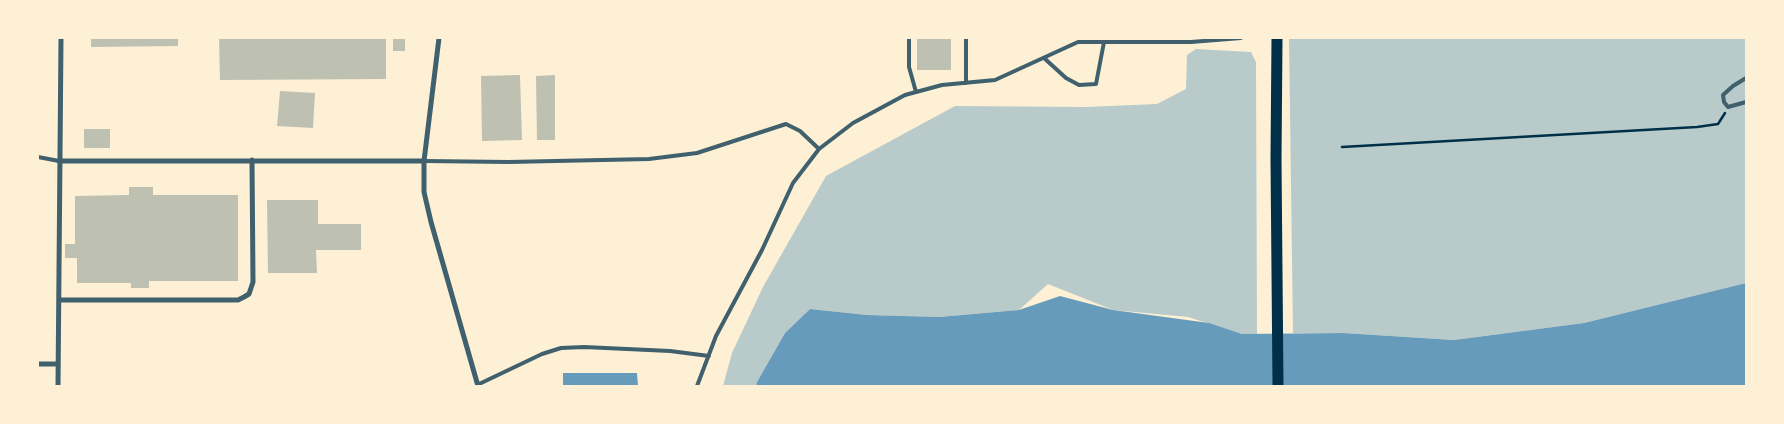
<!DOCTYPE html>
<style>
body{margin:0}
#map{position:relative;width:1784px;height:424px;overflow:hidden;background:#fdf0d5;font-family:"PT Sans Narrow",sans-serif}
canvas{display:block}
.frame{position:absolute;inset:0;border:39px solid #fdf0d5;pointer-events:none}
</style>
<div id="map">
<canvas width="1784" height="424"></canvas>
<div class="frame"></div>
</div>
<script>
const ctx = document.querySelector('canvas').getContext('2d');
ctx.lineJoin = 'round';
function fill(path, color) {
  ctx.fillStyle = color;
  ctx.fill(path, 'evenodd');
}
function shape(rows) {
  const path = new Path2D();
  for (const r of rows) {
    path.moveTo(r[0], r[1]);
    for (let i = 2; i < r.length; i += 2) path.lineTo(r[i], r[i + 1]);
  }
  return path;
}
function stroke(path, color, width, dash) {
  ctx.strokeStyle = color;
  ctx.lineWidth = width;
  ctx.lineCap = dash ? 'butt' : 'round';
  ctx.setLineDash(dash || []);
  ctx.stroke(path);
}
fill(shape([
 [1289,38,1746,38,1746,283,1584,323,1454,340,1343,333,1293,333],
 [1196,49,1251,52,1256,62,1257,334,1242,334,1188,317,1113,310,1048,284,1019,310,939,317,867,315,810,309,785,333,757,382,756,386,723,386,732,353,763,287,826,176,955,106,1086,107,1157,104,1186,89,1187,55]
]), '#b9caca');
fill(shape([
 [1746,283,1746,386,756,386,757,382,785,333,810,309,867,315,939,317,1019,310,1060,296,1113,310,1209,323,1242,334,1343,333,1454,340,1584,323],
 [563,373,637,373,638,386,563,386]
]), '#669bbc');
fill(shape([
 [91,38,178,38,178,46,91,47],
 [219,38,386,38,386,79,220,80],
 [393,38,405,38,405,51,393,51],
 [917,38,951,38,951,70,917,70],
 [520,75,522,140,482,141,481,76],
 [555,75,555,140,537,140,536,76],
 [280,91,315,93,313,128,277,126],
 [84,129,110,129,110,148,84,148],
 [129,187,153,187,153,195,238,195,238,281,149,281,149,288,131,288,131,283,77,283,77,258,65,258,65,244,75,244,75,196,129,195],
 [267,200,318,200,318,224,361,224,361,250,316,250,317,273,268,273]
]), '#bec0b2');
stroke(shape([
 [1342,147,1697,127,1718,124,1725,113]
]), '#003049', 2.5);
stroke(shape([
 [909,38,909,67,916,92],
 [966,38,966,83],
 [1044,58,1066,78,1079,85,1096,84,1104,42],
 [1746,78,1733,86,1723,95,1724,102,1728,107,1746,102],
 [38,157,59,161],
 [424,161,509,162,649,159,697,153,786,124,800,131,819,149,853,123,905,95,942,85,995,80,1078,42,1191,42,1241,38],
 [477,385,542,354,561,348,584,347,670,351,709,356],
 [697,386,716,336,762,250,793,183,819,149]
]), '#3f606c', 4);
stroke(shape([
 [439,38,424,161,424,192,431,222,478,386],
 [59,161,424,161],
 [59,300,238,300,244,297,249,294,253,282,252,160],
 [38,364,58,364],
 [58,386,61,38]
]), '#3f606c', 5);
stroke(shape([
 [1277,38,1276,159,1278,386]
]), '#003049', 11);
</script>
